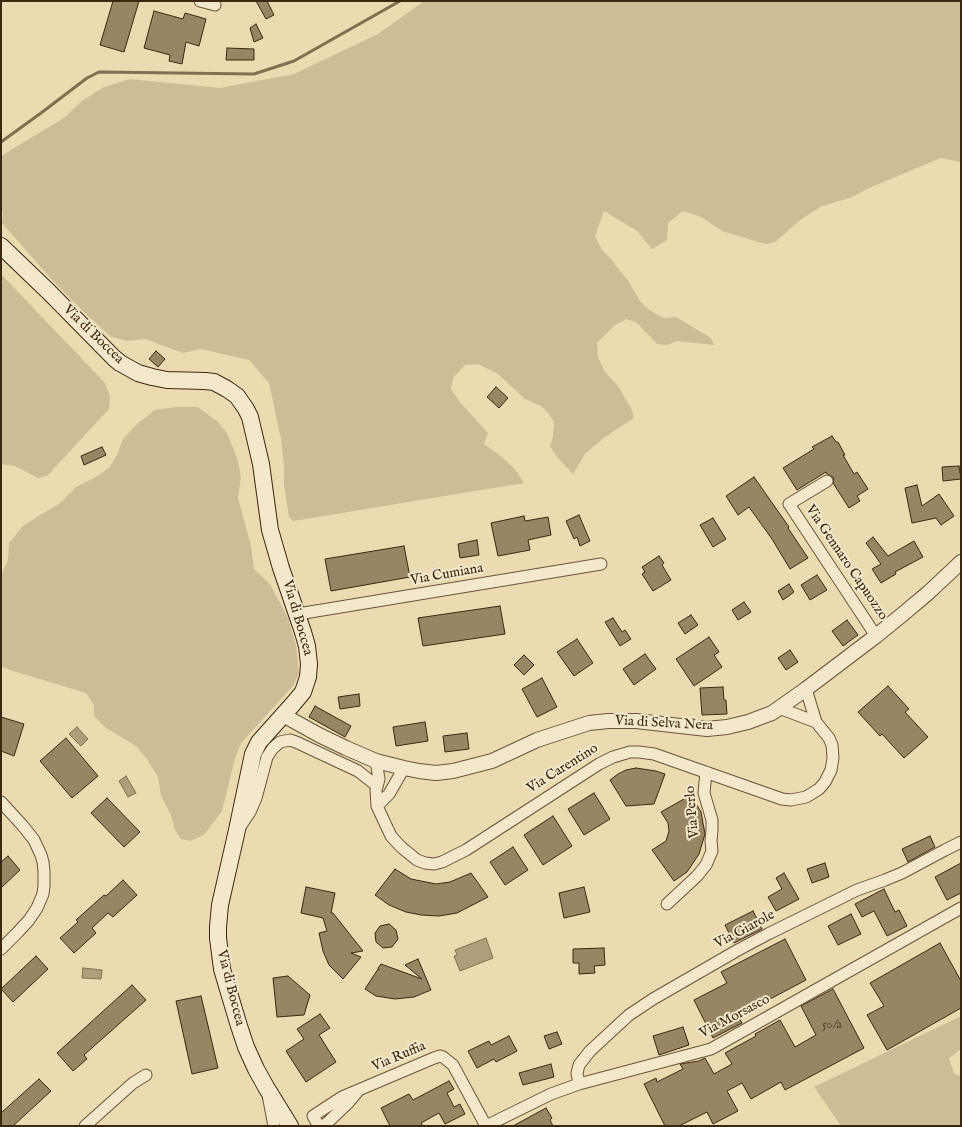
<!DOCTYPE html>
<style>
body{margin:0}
#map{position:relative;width:962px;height:1127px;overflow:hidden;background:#ecdbb1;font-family:"IM FELL English",serif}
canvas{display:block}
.frame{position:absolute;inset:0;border:2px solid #3d2711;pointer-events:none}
</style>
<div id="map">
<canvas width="962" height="1127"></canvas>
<div class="frame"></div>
</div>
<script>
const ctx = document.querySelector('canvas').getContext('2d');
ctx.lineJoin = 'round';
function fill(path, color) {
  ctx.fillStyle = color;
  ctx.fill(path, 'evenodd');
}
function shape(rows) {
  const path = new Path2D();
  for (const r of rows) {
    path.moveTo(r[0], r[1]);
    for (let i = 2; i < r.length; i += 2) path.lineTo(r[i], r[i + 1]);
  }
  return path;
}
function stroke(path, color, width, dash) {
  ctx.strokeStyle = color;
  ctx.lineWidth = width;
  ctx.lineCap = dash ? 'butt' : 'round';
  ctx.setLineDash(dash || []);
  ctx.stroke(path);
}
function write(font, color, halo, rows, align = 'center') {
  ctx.font = font + ' "IM FELL English",serif';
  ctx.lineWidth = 4;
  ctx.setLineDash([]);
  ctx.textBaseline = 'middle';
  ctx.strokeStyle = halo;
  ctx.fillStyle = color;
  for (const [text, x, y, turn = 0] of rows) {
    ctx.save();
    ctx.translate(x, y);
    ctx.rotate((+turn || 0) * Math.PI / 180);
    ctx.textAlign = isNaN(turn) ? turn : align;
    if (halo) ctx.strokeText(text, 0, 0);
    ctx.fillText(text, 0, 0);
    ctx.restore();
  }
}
fill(shape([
 [424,1,961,1,961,162,941,158,869,188,850,198,822,206,799,221,775,242,765,244,722,231,701,217,683,211,668,223,667,240,652,249,637,231,604,211,595,236,602,250,612,260,616,266,627,279,640,301,649,310,664,318,676,317,711,338,714,345,677,341,667,345,657,344,637,323,627,319,615,325,597,343,598,357,605,372,618,386,631,408,634,418,605,437,585,454,573,474,557,457,550,446,553,437,554,422,549,414,541,406,525,399,498,374,478,364,465,365,453,378,451,389,460,402,488,433,484,444,497,453,515,469,524,483,293,521,289,517,284,485,284,465,281,439,269,383,249,360,201,349,183,353,145,339,127,341,111,337,86,314,53,281,2,223,3,212,1,209,1,156,64,118,83,100,104,87,130,79,220,88,294,74,378,34],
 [1,274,105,383,110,396,109,409,47,476,38,478,15,466,1,464],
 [176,407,198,407,217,421,227,433,237,458,241,477,238,498,251,546,254,569,270,584,288,618,296,645,299,674,293,686,241,743,235,758,222,811,204,835,190,841,181,839,175,830,171,815,161,796,158,777,146,758,136,746,106,728,94,716,94,705,86,693,10,670,1,666,1,575,8,560,9,543,23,526,40,515,59,504,76,487,94,478,109,468,117,455,123,439,138,423,155,410],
 [961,1016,961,1049,949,1058,954,1074,961,1076,961,1126,841,1126,814,1087]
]), '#cebc96');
const water = shape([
 [77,727,88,739,81,746,69,734,77,727],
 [126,776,136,793,128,797,119,781,126,776],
 [486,938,493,958,460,971,454,956,457,955,455,950,486,938],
 [83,968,102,970,101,979,82,978,83,968]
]);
fill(water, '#b09e7b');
stroke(water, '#826e51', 1);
stroke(shape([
 [1,142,41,113,87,78,99,72,254,74,294,61,400,1]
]), '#826e51', 3);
const building = shape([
 [113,1,139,1,124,52,100,45,113,1],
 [256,1,267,1,274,15,266,19,256,1],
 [154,11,183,19,185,13,206,19,199,46,186,42,182,64,169,61,170,55,144,48,154,11],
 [256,24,263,38,254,42,250,28,256,24],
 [227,48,254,49,254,60,226,60,227,48],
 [156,351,165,359,158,367,149,359,156,351],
 [496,387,508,398,499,408,487,397,496,387],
 [832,436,836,442,838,442,845,455,843,455,854,474,857,472,868,489,857,496,860,501,849,508,833,483,834,480,833,477,827,474,826,472,797,490,783,468,814,449,812,447,832,436],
 [102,447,106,455,84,465,81,456,102,447],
 [959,466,961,479,943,481,942,467,959,466],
 [754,477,789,527,788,528,808,558,790,569,772,539,749,507,738,515,726,496,754,477],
 [917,485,922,506,939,494,954,516,941,525,936,518,912,523,905,488,917,485],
 [579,515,590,541,580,546,577,537,574,539,566,521,579,515],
 [524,516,525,521,548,517,551,535,528,540,530,550,498,556,491,523,524,516],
 [713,518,726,539,713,547,700,525,713,518],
 [873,537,888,556,914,541,923,557,895,572,896,574,881,583,872,569,881,564,866,543,873,537],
 [477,540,479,555,460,558,458,544,477,540],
 [404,546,410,577,331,591,325,559,404,546],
 [659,556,664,563,662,565,671,580,653,591,642,574,645,572,642,567,659,556],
 [817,575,827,590,810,600,801,585,817,575],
 [789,584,794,592,783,600,778,591,789,584],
 [744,602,751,612,738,620,732,610,744,602],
 [500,606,505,634,423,646,418,618,500,606],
 [691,615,698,625,685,634,678,623,691,615],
 [613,618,622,632,625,630,631,639,620,646,605,622,613,618],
 [847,620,858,635,843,646,832,631,847,620],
 [709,637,719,652,714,655,722,667,694,686,676,659,709,637],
 [577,639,593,663,574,676,557,652,577,639],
 [790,650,798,662,786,670,778,658,790,650],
 [645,654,656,669,634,685,623,669,645,654],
 [524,655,534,665,524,675,514,665,524,655],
 [542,678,557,707,537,717,522,689,542,678],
 [888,686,909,709,905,712,928,737,904,758,882,734,880,736,858,712,888,686],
 [723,687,724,700,726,700,727,714,702,715,700,688,723,687],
 [359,694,360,706,340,709,338,697,359,694],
 [315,706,351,726,345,737,309,717,315,706],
 [1,717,24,724,14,756,1,751,1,717],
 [425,722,428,741,396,746,393,727,425,722],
 [467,733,469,749,445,752,443,736,467,733],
 [66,738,98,776,72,798,40,761,66,738],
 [636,768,656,771,665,774,654,804,626,806,610,780,618,774,626,770,636,768],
 [594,793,610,819,584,835,568,809,594,793],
 [691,795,701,812,705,834,699,854,687,872,674,881,652,850,666,841,669,831,668,823,661,812,691,795],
 [107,798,140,832,124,847,91,813,107,798],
 [553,816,572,846,543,865,524,835,553,816],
 [930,836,935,847,908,862,902,849,930,836],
 [513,847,528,870,505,885,490,862,513,847],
 [8,856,20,870,1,888,1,862,8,856],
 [825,863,829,877,812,883,807,869,825,863],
 [961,863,961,893,947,900,935,877,961,863],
 [395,869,411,879,436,884,450,882,471,873,488,897,457,913,439,916,421,915,406,912,389,905,375,895,395,869],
 [784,873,799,899,776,911,768,897,782,889,776,878,784,873],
 [123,880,137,895,113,917,108,913,92,928,96,933,74,953,60,938,78,922,76,920,104,895,106,896,123,880],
 [306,887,335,893,331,913,333,913,363,951,351,953,361,957,343,979,329,965,323,951,319,933,327,931,323,918,301,913,306,887],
 [584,887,590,912,564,918,559,893,584,887],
 [884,889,895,912,899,910,907,926,887,936,874,911,862,917,855,904,884,889],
 [753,911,762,929,734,943,725,925,753,911],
 [851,914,861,934,838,945,828,926,851,914],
 [389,924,396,930,398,939,392,947,383,948,376,942,375,933,380,926,389,924],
 [785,939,806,980,738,1016,742,1023,713,1038,694,1000,727,983,721,972,785,939],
 [940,943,961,981,961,1008,887,1050,867,1015,884,1006,870,983,940,943],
 [604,948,605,965,594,966,595,973,579,974,579,963,573,963,573,949,604,948],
 [36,956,48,969,13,1002,1,989,36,956],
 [418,959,431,990,414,997,395,999,376,996,365,989,378,969,379,970,378,968,381,964,422,979,405,965,418,959],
 [288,976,310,995,304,1015,277,1017,273,978,288,976],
 [132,985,146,1000,84,1055,87,1059,73,1071,57,1053,132,985],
 [833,989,864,1048,785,1090,781,1082,751,1099,742,1083,727,1091,738,1111,713,1124,707,1112,679,1126,665,1126,644,1084,656,1078,657,1082,683,1069,680,1064,699,1061,705,1058,714,1074,732,1064,725,1053,756,1036,755,1034,780,1020,795,1047,816,1035,801,1006,833,989],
 [201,996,218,1068,192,1074,176,1001,201,996],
 [320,1014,330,1028,319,1035,336,1062,306,1082,286,1051,304,1039,297,1029,320,1014],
 [683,1027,689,1045,659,1055,653,1036,683,1027],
 [557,1032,562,1044,549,1049,544,1036,557,1032],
 [509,1036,517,1051,496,1062,494,1059,477,1068,468,1051,489,1041,491,1045,509,1036],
 [551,1064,554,1077,523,1085,519,1073,551,1064],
 [39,1079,51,1091,13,1126,1,1126,1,1113,39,1079],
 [449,1081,454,1089,447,1093,454,1107,460,1104,465,1114,445,1124,439,1113,421,1123,423,1126,390,1126,381,1108,409,1094,413,1100,449,1081],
 [546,1108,552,1118,550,1120,553,1126,513,1126,546,1108]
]);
fill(building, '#988564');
stroke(building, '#3d2711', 1);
const minor = shape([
 [200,1,215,5],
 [827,481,789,504,876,636],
 [298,614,601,564],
 [779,708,816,722,806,689],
 [376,761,379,779,376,790,377,806,391,836,401,847,417,860,425,863,434,864,442,862,466,850,599,764,613,757,630,752,639,752,654,754,782,799,791,800,806,797,819,789,825,782,831,770,833,758,832,745,829,738,816,722],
 [1,802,23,826,34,840,41,855,43,862,44,871,44,886,43,894,37,908,29,920,18,932,1,949],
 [377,806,389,794,404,768],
 [240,827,250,812,256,798,267,757,273,748,280,742,290,740,296,742,358,771,377,786],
 [667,904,697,876,706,865,712,851,711,841,712,830,712,820,704,793,706,772],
 [579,1084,577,1073,579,1065,590,1051,629,1015,653,999,738,950,768,934,857,890,885,880,902,873,945,850,961,842],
 [358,1091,348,1103,326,1124,321,1126,317,1123,313,1116,342,1097,434,1058,440,1056,443,1057,453,1065,486,1126,551,1094,579,1084,711,1049,961,908],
 [268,1095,274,1126],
 [85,1126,133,1083,146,1075]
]);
const tertiary = shape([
 [283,715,319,735,346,748,376,761,404,768,419,771,436,773,453,771,492,761,537,740,589,723,608,721,636,721,707,729,727,727,748,722,772,713,806,689,876,636,903,614,928,593,961,562]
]);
const secondary = shape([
 [1,246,49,292,114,358,120,363,138,373,152,377,167,380,205,381,214,382,227,389,237,396,246,409,250,417,261,464,270,530,281,568,303,632,307,646,309,664,308,677,303,692,293,704,259,742,253,754,237,830,220,905,218,927,218,938,222,969,227,986,239,1026,246,1047,256,1069,266,1087,290,1126]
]);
stroke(minor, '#695439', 13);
stroke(tertiary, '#695439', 16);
stroke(secondary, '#3d2711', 18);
stroke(minor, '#f3e8cc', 11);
stroke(tertiary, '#f3e8cc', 14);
stroke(secondary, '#f3e8cc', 16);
write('12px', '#543e26', null, [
 ["50/a",832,1026]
]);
write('14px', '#3d2711', '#f3e8cc', [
 ["Via di Boccea",93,335,44],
 ["Via Gennaro Capuozzo",846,563,56],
 ["Via Cumiana",447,575,-10],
 ["Via di Boccea",297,618,74],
 ["Via di Selva Nera",664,724,3],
 ["Via Carentino",563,769,-32],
 ["Via Perlo",693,812,-95],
 ["Via Giarole",745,930,-28],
 ["Via di Boccea",230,988,76],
 ["Via Morsasco",735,1017,-28],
 ["Via Ruffia",399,1057,-23]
]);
</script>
